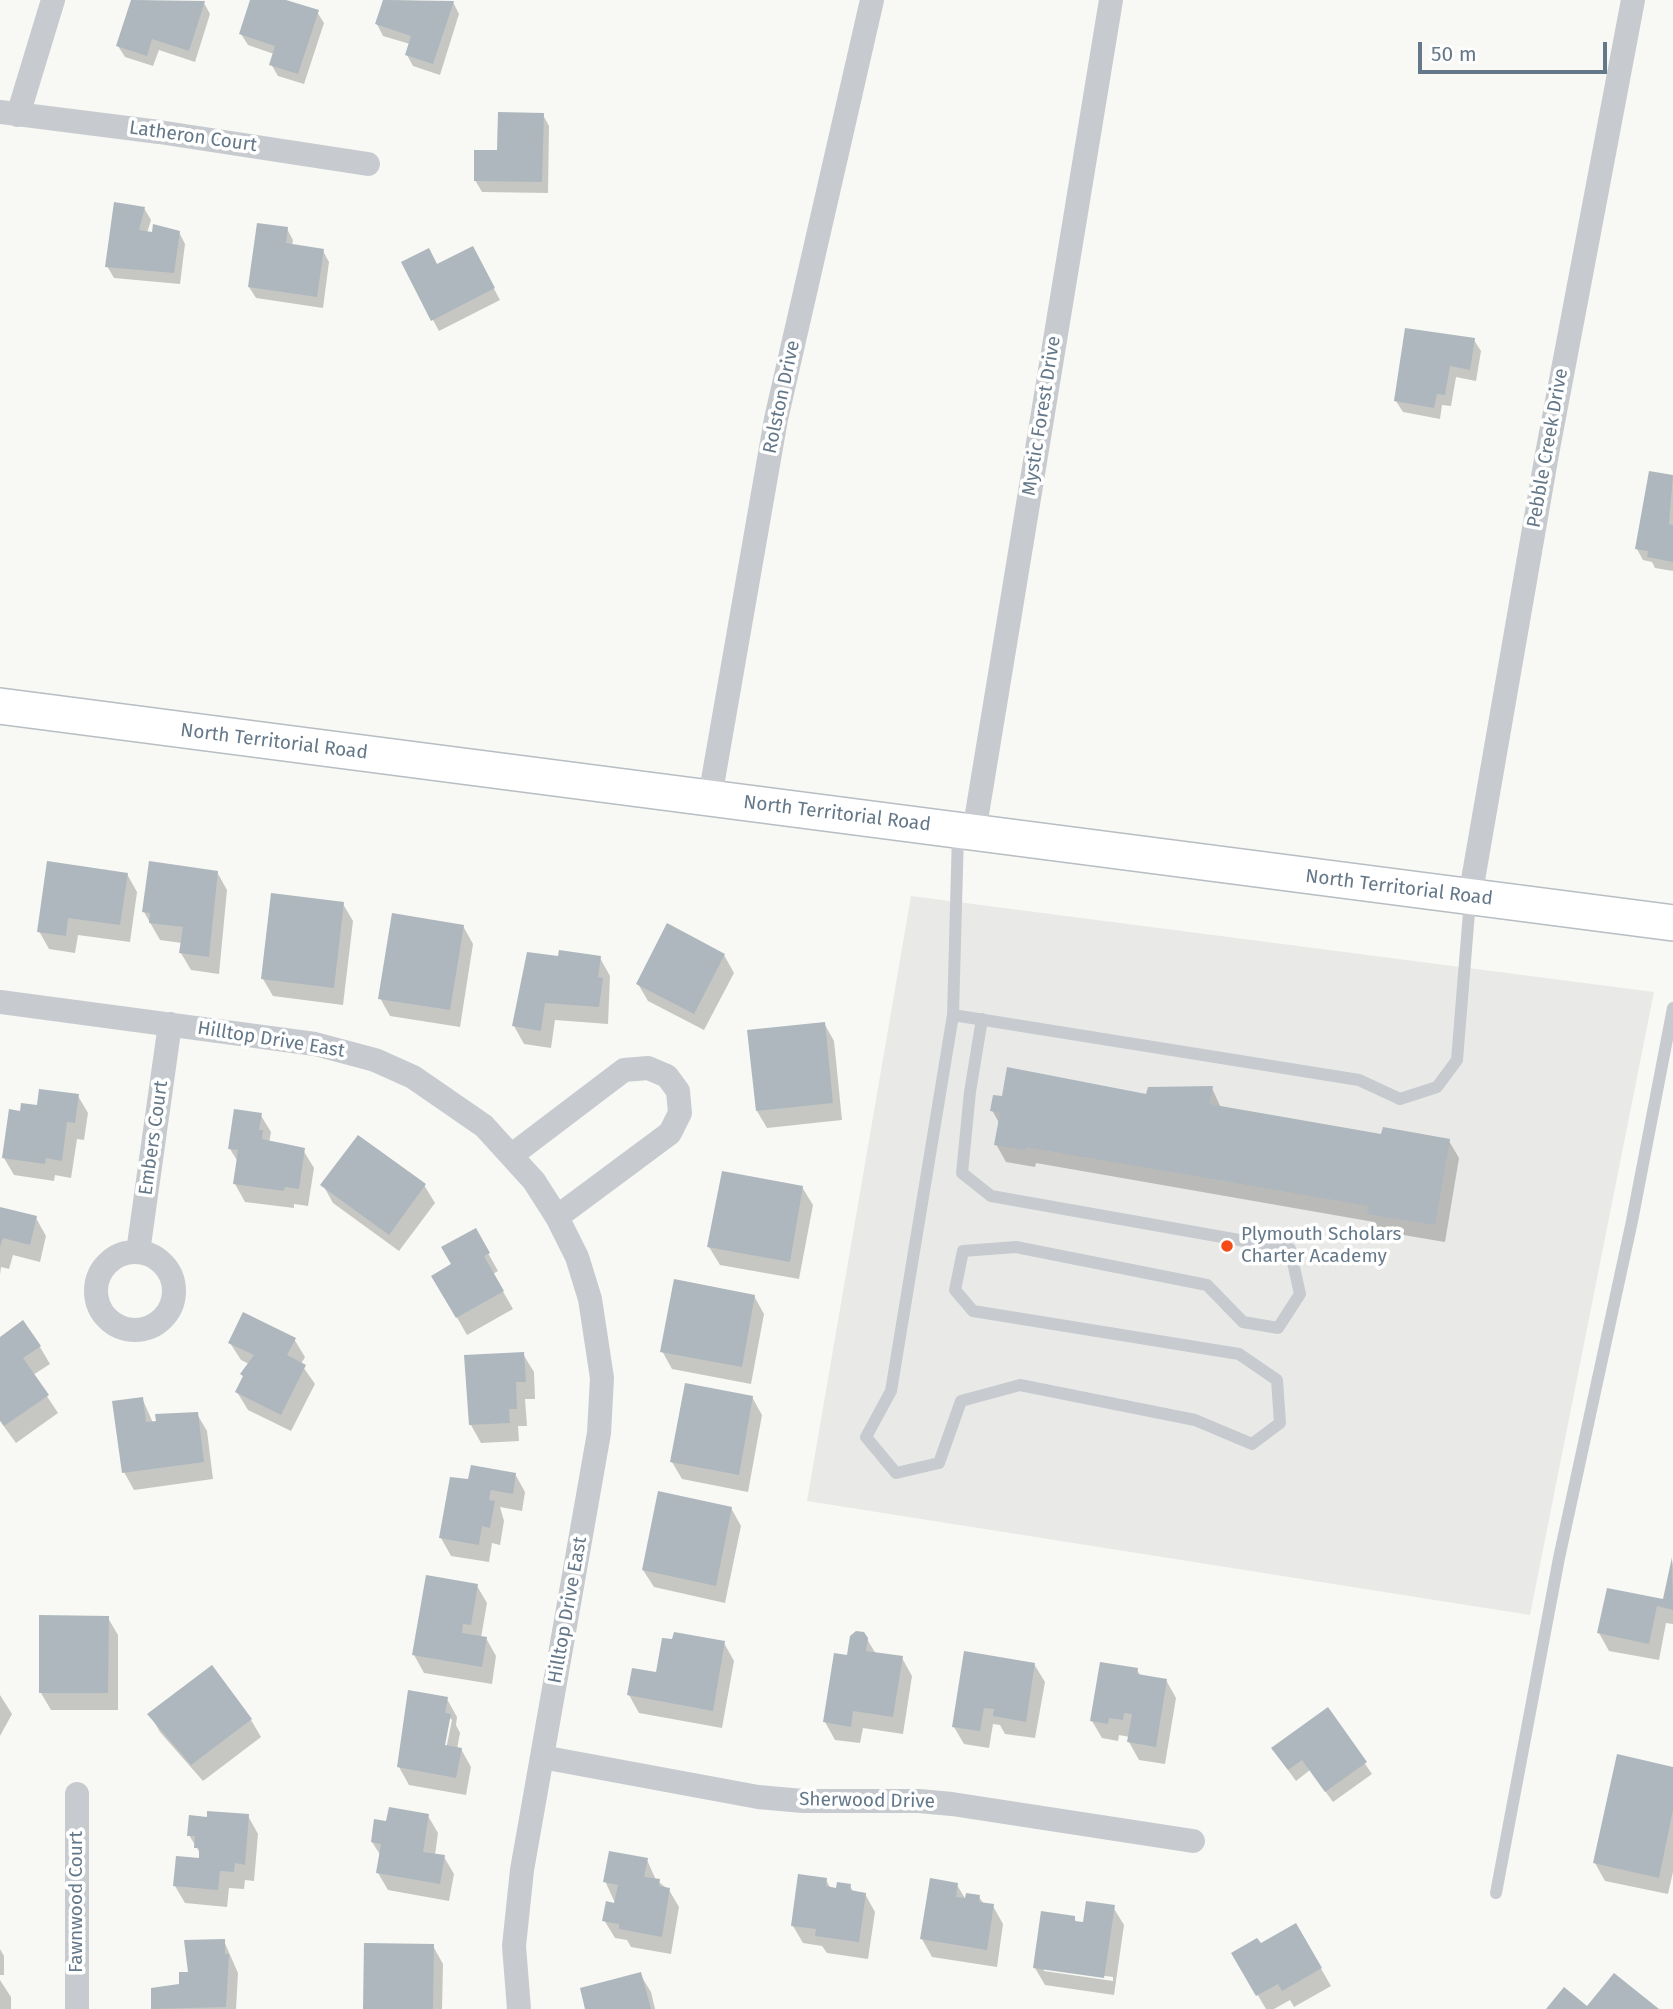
<!DOCTYPE html>
<style>
body{margin:0}
#map{position:relative;width:1673px;height:2009px;overflow:hidden;background:#f8f8f4;font-family:"Fira Sans",sans-serif}
canvas{display:block}
.scale{position:absolute;left:1418px;top:42px;width:189px;height:32px;box-sizing:border-box;border:4px solid #647889;border-top:0;padding-left:9px;font-size:21px;line-height:24px;white-space:nowrap;color:#647889;-webkit-text-stroke:5px #fff;paint-order:stroke}
</style>
<div id="map">
<canvas width="1673" height="2009"></canvas>
<div class="scale">50 m</div>
</div>
<script>
const ctx = document.querySelector('canvas').getContext('2d');
ctx.lineJoin = 'round';
function fill(path, color) {
  ctx.fillStyle = color;
  ctx.fill(path, 'evenodd');
}
function shape(rows) {
  const path = new Path2D();
  for (const r of rows) {
    if (r.length === 3) {
      path.moveTo(r[0] + r[2], r[1]);
      path.arc(r[0], r[1], r[2], 0, 2 * Math.PI);
      continue;
    }
    path.moveTo(r[0], r[1]);
    for (let i = 2; i < r.length; i += 2) path.lineTo(r[i], r[i + 1]);
  }
  return path;
}
function stroke(path, color, width, dash) {
  ctx.strokeStyle = color;
  ctx.lineWidth = width;
  ctx.lineCap = dash ? 'butt' : 'round';
  ctx.setLineDash(dash || []);
  ctx.stroke(path);
}
function write(font, color, halo, rows, align = 'center') {
  ctx.font = font + ' "Fira Sans",sans-serif';
  ctx.lineWidth = 7;
  ctx.setLineDash([]);
  ctx.textBaseline = 'middle';
  ctx.strokeStyle = halo;
  ctx.fillStyle = color;
  for (const [text, x, y, turn = 0] of rows) {
    ctx.save();
    ctx.translate(x, y);
    ctx.rotate((+turn || 0) * Math.PI / 180);
    ctx.textAlign = isNaN(turn) ? turn : align;
    if (halo) ctx.strokeText(text, 0, 0);
    ctx.fillText(text, 0, 0);
    ctx.restore();
  }
}
fill(shape([
 [911,896,1654,992,1530,1615,807,1501]
]), '#e9eae8');
fill(shape([
 [133,0,204,3,210,14,195,62,159,50,153,66,125,57,118,46],
 [252,0,281,0,317,12,324,23,304,84,278,76,271,64,274,54,248,45,241,34],
 [385,0,453,2,459,14,440,75,413,66,407,55,410,44,383,36,377,24],
 [543,115,549,126,548,193,482,192,475,180,498,152],
 [144,208,151,220,147,233,179,232,185,244,180,284,114,278,107,266],
 [287,229,293,240,292,246,323,251,329,262,323,308,256,298,249,287],
 [478,259,500,300,439,331,433,320,437,266],
 [1474,340,1481,351,1476,381,1456,377,1451,406,1442,405,1440,419,1403,412,1396,401],
 [1650,473,1673,477,1673,571,1655,568,1652,562,1643,560,1637,549],
 [217,872,227,890,219,974,191,970,181,953,182,943,160,940,144,912],
 [127,874,137,892,130,942,78,935,75,953,49,949,39,931],
 [343,904,353,921,343,1005,273,996,263,979],
 [463,926,473,944,460,1027,390,1016,380,998],
 [724,955,734,973,704,1030,648,1001,638,984],
 [560,958,600,958,610,976,608,1024,555,1020,551,1048,524,1044,514,1026],
 [824,1023,834,1041,842,1120,767,1128,757,1111],
 [1212,1088,1221,1108,1383,1136,1449,1141,1459,1158,1445,1242,1379,1231,1374,1222,1036,1163,1035,1167,1006,1162,996,1144,999,1123,992,1110,1004,1098,1148,1096],
 [78,1096,88,1113,84,1140,77,1139,71,1178,55,1175,54,1181,14,1175,4,1158,22,1112],
 [260,1114,271,1132,269,1143,303,1150,314,1168,308,1206,294,1204,294,1208,245,1202,235,1184,238,1162,230,1149],
 [323,1185,424,1185,435,1203,399,1251,333,1203],
 [802,1187,813,1205,799,1279,720,1265,709,1247],
 [0,1209,36,1218,46,1236,40,1262,13,1255,9,1269,1,1267,0,1275],
 [475,1230,498,1271,493,1274,513,1309,467,1335,434,1277,454,1265],
 [754,1296,764,1314,751,1384,672,1369,662,1351],
 [0,1339,40,1347,50,1364,33,1375,58,1413,16,1443,0,1421],
 [294,1339,305,1357,301,1364,315,1384,291,1431,248,1410,237,1392,244,1378,242,1374,249,1364,241,1360,230,1343],
 [523,1354,534,1372,535,1399,525,1399,527,1426,518,1426,519,1441,481,1443,471,1425,466,1357],
 [752,1397,762,1415,748,1492,682,1479,672,1462],
 [142,1398,153,1423,197,1414,207,1431,213,1479,134,1490,124,1472],
 [515,1474,525,1492,522,1511,500,1507,504,1521,500,1545,492,1543,489,1562,451,1556,441,1538,470,1481],
 [731,1508,741,1526,725,1603,654,1587,643,1570],
 [1673,1560,1673,1624,1666,1623,1659,1660,1609,1651,1599,1633,1665,1601],
 [477,1586,487,1603,481,1638,486,1638,496,1656,492,1684,424,1673,414,1655],
 [108,1618,118,1635,118,1710,51,1710,41,1693],
 [867,1639,876,1654,902,1658,912,1676,903,1734,863,1728,860,1743,835,1740,825,1722,849,1657],
 [724,1643,734,1661,722,1728,639,1713,629,1695],
 [1034,1664,1045,1682,1035,1738,1005,1734,1000,1725,993,1724,989,1748,964,1744,954,1727],
 [1137,1670,1141,1676,1166,1680,1176,1698,1165,1764,1139,1760,1129,1742,1130,1737,1119,1735,1118,1741,1102,1738,1092,1721],
 [0,1695,12,1714,0,1736],
 [447,1699,457,1717,456,1725,460,1733,457,1749,461,1749,471,1767,466,1795,409,1785,399,1767],
 [449,1717,452,1720,445,1754,442,1753],
 [1328,1710,1372,1774,1333,1802,1310,1770,1296,1781,1280,1759],
 [150,1715,251,1720,261,1737,203,1781,160,1732],
 [1673,1768,1673,1872,1668,1894,1605,1881,1595,1863],
 [248,1816,258,1834,254,1881,245,1880,244,1889,229,1888,227,1907,185,1903,175,1886,200,1860,201,1855,189,1835,208,1819],
 [428,1816,438,1833,435,1855,444,1857,454,1874,449,1901,388,1890,378,1873,381,1856,372,1842,387,1823],
 [647,1860,656,1880,669,1890,679,1907,671,1954,631,1947,627,1940,615,1938,604,1920,616,1905,605,1881],
 [826,1880,831,1889,850,1886,854,1893,865,1894,875,1912,868,1959,827,1953,822,1946,803,1943,793,1926],
 [957,1885,966,1900,979,1897,984,1904,993,1906,1003,1924,997,1967,932,1957,922,1939],
 [1113,1907,1124,1925,1114,1995,1045,1985,1035,1968,1074,1918,1077,1923,1084,1924],
 [1044,1968,1113,1977,1113,1981,1044,1971],
 [1296,1925,1331,1986,1294,2007,1290,2000,1274,2009,1266,2009,1233,1953,1260,1946],
 [224,1941,238,1973,236,2009,153,2009,153,1990,181,1986],
 [433,1946,443,1964,442,2009,365,2009],
 [0,1949,4,1956,4,1975,0,1975],
 [640,1974,651,1992,655,2009,587,2009],
 [0,1980,11,1997,11,2009,0,2009]
]), '#0003');
fill(shape([
 [131,0,205,1,189,51,152,39,147,56,116,46],
 [250,0,286,0,319,10,298,74,269,65,275,46,239,34],
 [383,0,454,1,433,64,405,55,411,36,375,24],
 [498,112,544,113,542,182,474,181,474,150,497,150],
 [114,202,145,207,139,230,152,232,153,224,180,231,174,273,105,267],
 [257,223,288,227,286,243,324,249,317,297,248,287],
 [473,246,495,288,431,321,401,262,429,248,437,264],
 [1405,328,1475,338,1470,370,1450,366,1445,395,1437,394,1434,408,1394,401],
 [1649,471,1673,475,1669,524,1673,525,1673,562,1647,557,1648,551,1635,549],
 [47,861,128,873,120,925,68,918,66,936,37,932],
 [149,861,218,871,209,957,179,953,183,927,149,923,150,913,142,912],
 [271,893,344,902,334,988,261,979],
 [392,913,464,925,450,1010,378,999],
 [667,923,725,954,694,1014,636,984],
 [559,950,601,956,598,977,603,978,599,1007,545,1003,541,1031,512,1026,527,952,558,956],
 [825,1022,833,1103,756,1111,747,1030],
 [1007,1067,1146,1094,1148,1087,1213,1086,1209,1104,1381,1134,1383,1127,1450,1139,1435,1225,1367,1214,1369,1206,1026,1147,1025,1150,994,1145,1000,1113,990,1111,993,1095,1002,1096],
 [39,1089,79,1094,75,1123,67,1122,62,1161,46,1158,45,1164,2,1158,9,1109,20,1111,21,1103,37,1105],
 [234,1109,262,1113,259,1130,263,1130,262,1139,305,1148,299,1189,285,1187,284,1191,233,1184,238,1150,228,1149],
 [358,1135,426,1184,389,1235,320,1185],
 [722,1171,803,1186,790,1262,707,1247],
 [0,1207,37,1216,30,1245,3,1238,0,1247],
 [476,1228,490,1253,484,1256,504,1291,456,1318,431,1276,451,1264,441,1247],
 [674,1279,755,1295,742,1367,660,1352],
 [243,1312,296,1338,287,1355,306,1365,281,1415,235,1392,243,1376,240,1374,254,1355,228,1343],
 [23,1320,41,1346,23,1358,49,1395,4,1426,0,1420,0,1337],
 [524,1352,526,1382,516,1382,517,1409,509,1409,510,1423,469,1425,464,1355],
 [685,1383,753,1396,739,1475,670,1462],
 [143,1397,146,1422,156,1421,155,1414,198,1412,204,1462,122,1473,112,1401],
 [471,1465,516,1473,513,1494,491,1490,489,1500,495,1501,490,1528,482,1526,479,1545,439,1538,450,1477,468,1479],
 [658,1491,732,1507,716,1586,642,1570],
 [1672,1557,1673,1610,1657,1606,1649,1644,1597,1633,1607,1588,1663,1599],
 [426,1575,478,1584,471,1625,463,1624,462,1633,487,1637,482,1667,412,1655],
 [39,1615,109,1616,108,1693,39,1693],
 [856,1631,864,1632,868,1638,866,1651,903,1656,893,1717,853,1711,851,1727,823,1722,834,1653,847,1655,850,1636],
 [674,1632,725,1641,713,1711,627,1695,632,1668,656,1672,662,1638,672,1639],
 [964,1651,1035,1663,1026,1722,993,1716,994,1709,984,1708,980,1731,952,1727],
 [1100,1662,1138,1668,1137,1674,1167,1679,1156,1747,1127,1742,1132,1714,1124,1713,1123,1720,1109,1718,1108,1724,1090,1721],
 [212,1665,252,1719,191,1765,147,1714],
 [408,1690,448,1697,445,1713,451,1714,445,1745,462,1748,456,1778,397,1767],
 [1328,1707,1367,1762,1325,1792,1302,1760,1288,1770,1271,1748],
 [1617,1754,1673,1767,1673,1810,1659,1878,1593,1863],
 [389,1807,429,1814,423,1852,445,1855,440,1884,376,1873,381,1844,371,1842,374,1819,386,1821],
 [207,1811,249,1814,245,1865,235,1863,234,1872,220,1871,218,1890,173,1886,176,1856,199,1858,199,1848,194,1848,195,1836,187,1836,189,1815,207,1817],
 [609,1851,648,1858,644,1877,660,1879,659,1886,670,1888,662,1937,619,1929,619,1924,602,1921,606,1901,614,1903,618,1885,603,1882],
 [798,1874,827,1878,826,1886,836,1888,837,1882,851,1884,850,1890,866,1893,859,1942,815,1936,816,1929,791,1926],
 [930,1878,958,1883,956,1897,965,1898,966,1893,980,1895,979,1902,994,1904,987,1950,920,1939],
 [1086,1901,1115,1905,1104,1978,1033,1968,1041,1911,1075,1916,1075,1921,1083,1922],
 [1296,1923,1322,1968,1282,1991,1278,1984,1256,1996,1231,1953,1257,1938,1261,1943],
 [225,1939,225,1954,229,1954,226,2007,151,2009,151,1988,179,1984,179,1972,188,1972,184,1940],
 [364,1943,434,1944,433,2009,363,2009],
 [641,1972,651,2009,585,2009,580,1988],
 [1614,1973,1659,2009,1546,2009,1564,1987,1587,2006]
]), '#adb7bd');
const secondary = shape([
 [0,706,1673,923]
]);
stroke(secondary, '#b7bdc2', 38);
stroke(shape([
 [958,833,953,1015,1359,1080,1400,1099,1437,1087,1457,1060,1470,900],
 [953,1015,891,1391,866,1437,896,1473,939,1463,961,1401,1020,1385,1195,1420,1252,1444,1280,1423,1277,1380,1239,1354,973,1311,955,1290,963,1251,1016,1247,1207,1285,1243,1322,1278,1328,1300,1294,1290,1249,991,1196,962,1173,970,1092,982,1019],
 [1496,1893,1559,1558,1632,1221,1673,1008]
]), '#c7cbcf', 12);
stroke(shape([
 [0,112,159,132,368,164],
 [18,115,53,0],
 [710,797,776,419,872,0],
 [974,832,1111,0],
 [1470,897,1547,454,1633,0],
 [0,1002,315,1044,375,1060,413,1077,484,1126,534,1181,557,1217,577,1257,590,1299,602,1378,599,1433,522,1870,514,1946,519,2009],
 [512,1155,624,1070,648,1068,667,1076,678,1091,680,1113,670,1133,557,1217],
 [138,1252,170,1024],
 [135,1291,39],
 [542,1757,758,1797,803,1801,919,1801,952,1804,1193,1841],
 [77,2009,77,1794]
]), '#c7cbcf', 24);
stroke(secondary, '#fff', 35);
for (const [x, y, r, color] of [
 [1227,1246,7,"#f54b18"]
]) {
  const dot = new Path2D();
  dot.arc(x, y, r, 0, 2 * Math.PI);
  ctx.fillStyle = color;
  ctx.fill(dot);
  stroke(dot, '#fff', 2.5);
}
write('19px', '#647889', '#fff', [
 ["Latheron Court",193,137,8],
 ["Rolston Drive",782,397,-78],
 ["Mystic Forest Drive",1042,416,-81],
 ["Pebble Creek Drive",1548,448,-80],
 ["North Territorial Road",274,742,7],
 ["North Territorial Road",837,814,7],
 ["North Territorial Road",1399,888,7],
 ["Hilltop Drive East",271,1040,9],
 ["Embers Court",154,1138,-82],
 ["Hilltop Drive East",568,1610,-80],
 ["Sherwood Drive",867,1801,1],
 ["Fawnwood Court",77,1902,-90]
]);
write('19px', '#647889', '#fff', [
 ["Plymouth Scholars",1241,1235],
 ["Charter Academy",1241,1257]
], 'left');
</script>
